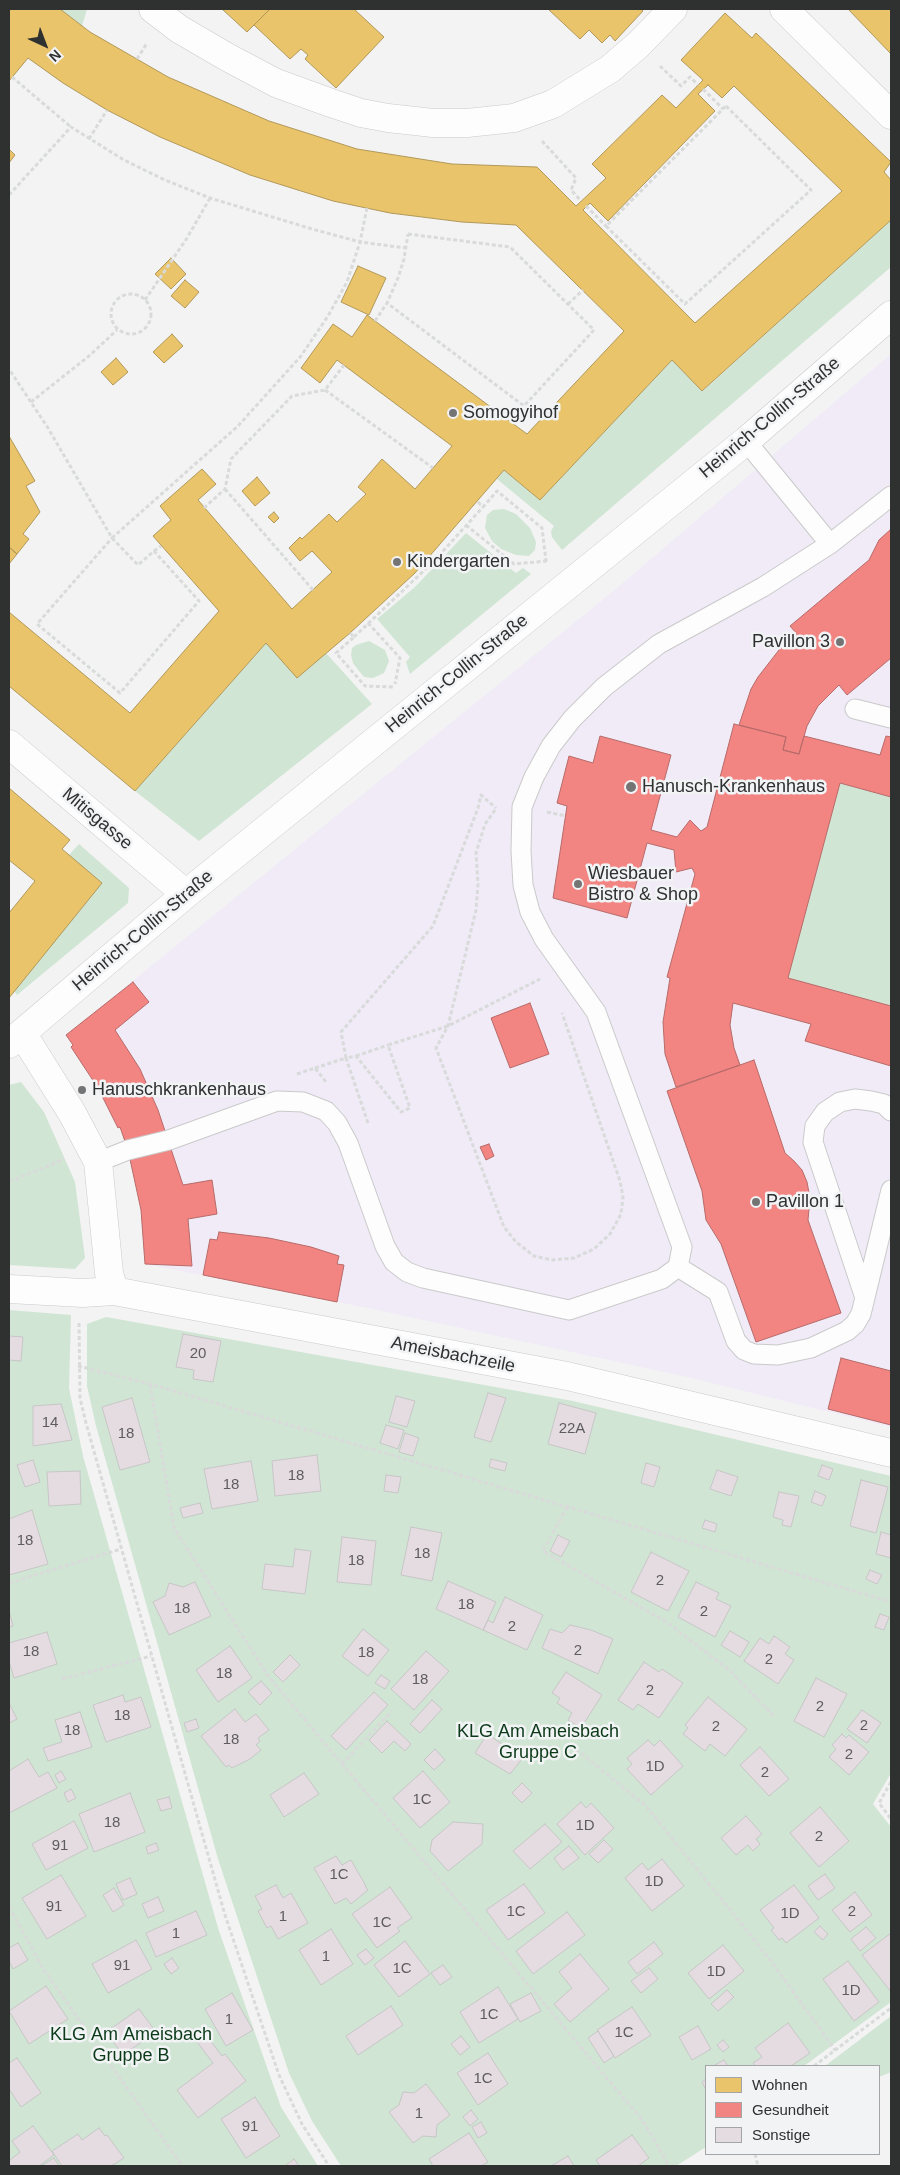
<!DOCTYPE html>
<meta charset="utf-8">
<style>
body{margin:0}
#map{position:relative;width:900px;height:2175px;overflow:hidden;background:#f3f3f4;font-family:Helvetica,sans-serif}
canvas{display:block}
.frame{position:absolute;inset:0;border:10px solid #2f3030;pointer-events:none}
.legend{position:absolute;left:705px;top:2065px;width:175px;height:90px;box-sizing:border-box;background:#f2f3f5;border:1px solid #a4a5a6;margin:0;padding:6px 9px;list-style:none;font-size:15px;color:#2f3030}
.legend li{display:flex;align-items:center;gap:10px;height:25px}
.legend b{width:25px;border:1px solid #a4a5a6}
.north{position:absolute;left:20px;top:20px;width:50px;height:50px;-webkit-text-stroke:4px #f2f3f5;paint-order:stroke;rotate:137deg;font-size:14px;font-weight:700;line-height:20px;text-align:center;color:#2f3030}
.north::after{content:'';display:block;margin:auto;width:18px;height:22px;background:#2f3030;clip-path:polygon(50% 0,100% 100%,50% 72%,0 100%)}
</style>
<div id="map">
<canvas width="900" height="2175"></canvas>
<div class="frame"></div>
<ul class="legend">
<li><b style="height:14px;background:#e9c46a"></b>Wohnen</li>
<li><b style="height:14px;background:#f28482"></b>Gesundheit</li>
<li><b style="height:14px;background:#e5dce2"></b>Sonstige</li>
</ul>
<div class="north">N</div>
</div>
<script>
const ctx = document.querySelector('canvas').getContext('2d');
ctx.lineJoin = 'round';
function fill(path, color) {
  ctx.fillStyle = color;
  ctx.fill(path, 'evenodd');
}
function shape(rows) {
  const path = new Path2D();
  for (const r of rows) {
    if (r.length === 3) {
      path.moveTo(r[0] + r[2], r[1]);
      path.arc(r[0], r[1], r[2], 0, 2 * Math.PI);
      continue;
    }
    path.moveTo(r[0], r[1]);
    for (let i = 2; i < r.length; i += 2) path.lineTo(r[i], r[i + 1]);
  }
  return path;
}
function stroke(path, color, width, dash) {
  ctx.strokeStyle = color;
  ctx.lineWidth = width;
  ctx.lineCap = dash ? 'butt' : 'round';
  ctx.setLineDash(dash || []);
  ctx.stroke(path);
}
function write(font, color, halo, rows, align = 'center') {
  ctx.font = font + ' Helvetica,sans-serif';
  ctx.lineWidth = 5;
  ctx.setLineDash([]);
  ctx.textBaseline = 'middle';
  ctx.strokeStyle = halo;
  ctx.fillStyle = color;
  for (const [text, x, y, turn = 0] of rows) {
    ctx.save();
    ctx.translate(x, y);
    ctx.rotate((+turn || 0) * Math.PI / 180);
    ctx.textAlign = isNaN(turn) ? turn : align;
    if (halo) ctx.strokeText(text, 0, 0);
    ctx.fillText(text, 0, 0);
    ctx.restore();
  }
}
fill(shape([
 [891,354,891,1427,683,1376,368,1308,145,1264,141,1210,128,1150,120,1128,118,1128,98,1088,71,1047,73,1045,66,1035,611,593]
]), '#f0ebf7');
fill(shape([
 [60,9,87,9,82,26],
 [891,220,891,267,562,550,552,537,551,531,554,526,497,479,504,470,540,500,672,360,703,391],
 [504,509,516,514,530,528,536,542,535,550,529,556,516,555,501,549,492,541,485,528,487,515,493,510],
 [466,533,516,573,523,568,531,574,410,674,406,662,410,657,377,619,415,587],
 [369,641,385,650,389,661,384,673,373,678,364,677,359,671,353,663,351,655,352,648,356,645],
 [266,643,326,653,372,704,199,841,135,791],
 [840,783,891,797,891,1006,788,978],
 [79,844,129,888,128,903,17,995,14,991,69,855],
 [21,1082,44,1112,75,1182,85,1258,75,1269,9,1265,9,1085],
 [9,1310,71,1315,69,1388,83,1456,219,1931,281,2107,318,2166,9,2166],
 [106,1317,573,1401,891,1476,891,1773,873,1804,891,1827,891,2002,804,2066,706,2066,706,2147,676,2166,341,2166,312,2121,289,2073,218,1859,96,1426,87,1386,87,1324],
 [891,2016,891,2072,879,2077,879,2066,825,2066]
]), '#d0e5d3');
const homes = shape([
 [9,9,60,9,90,32,168,77,269,121,357,149,452,164,537,167,576,206,606,178,592,164,662,95,676,108,703,80,681,60,725,13,752,38,756,33,891,162,884,172,891,180,891,220,702,391,672,360,540,500,504,470,415,573,350,633,297,678,266,643,135,791,9,686,9,612,130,713,219,611,153,536,171,520,160,506,202,469,216,484,198,500,292,609,332,572,312,551,300,561,289,548,300,537,302,539,329,514,337,522,366,494,358,487,382,459,415,489,452,446,337,360,320,383,301,368,333,324,352,337,367,315,527,434,624,331,516,225,462,222,390,213,333,201,250,175,160,137,107,110,63,83,28,58,9,81,9,9],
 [708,85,722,98,734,86,842,191,695,323,583,210,590,203,608,221,715,111,698,94,708,85],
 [222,9,270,9,247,32,222,9],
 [270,9,354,9,384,37,336,88,305,59,308,55,301,49,290,59,254,25,270,9],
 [548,9,641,9,643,11,615,41,610,35,602,43,589,30,580,39,548,9],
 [848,9,891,9,891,54,848,9],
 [9,149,15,155,9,163,9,149],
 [171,258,186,274,171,289,155,274,171,258],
 [358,266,386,278,369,315,341,302,358,266],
 [185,280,199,292,185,308,171,296,185,280],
 [172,334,183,346,164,363,153,352,172,334],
 [116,358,128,372,113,385,101,372,116,358],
 [9,436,35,481,26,486,40,512,23,534,29,539,17,554,9,547,9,436],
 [257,477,270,493,255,506,242,491,257,477],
 [274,512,279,518,274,523,268,517,274,512],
 [9,547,17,554,9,564,9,547],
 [9,788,70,840,62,849,102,883,9,998,9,913,35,881,9,860,9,788]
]);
fill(homes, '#e9c46a');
stroke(homes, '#b19859', 1);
const health = shape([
 [891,529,891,658,847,695,839,685,818,706,807,726,799,754,783,750,786,737,739,725,751,689,758,677,779,650,797,634,790,626,869,560,879,540,891,529],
 [734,724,786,737,783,750,799,754,804,736,880,755,886,736,891,737,891,797,840,783,788,978,891,1006,891,1066,805,1041,811,1024,733,1003,730,1025,734,1048,740,1065,676,1087,665,1054,663,1022,670,978,667,977,695,874,692,868,676,872,674,850,647,843,627,918,553,898,567,806,557,803,569,756,593,763,600,736,671,755,651,830,677,837,690,820,701,831,707,827,734,724],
 [133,982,149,1002,115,1030,140,1069,158,1110,183,1185,212,1180,217,1214,188,1219,192,1266,145,1264,141,1210,128,1150,120,1127,118,1128,98,1088,71,1047,73,1045,66,1035,133,982],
 [530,1003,549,1054,510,1068,491,1018,530,1003],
 [754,1060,785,1153,794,1161,802,1170,807,1182,810,1198,808,1220,841,1313,756,1342,721,1244,706,1220,702,1191,667,1091,754,1060],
 [489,1144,494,1156,486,1160,480,1147,489,1144],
 [219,1232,269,1238,311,1247,339,1256,337,1264,344,1265,337,1302,203,1275,210,1239,217,1240,219,1232],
 [841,1358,891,1371,891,1425,828,1409,841,1358]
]);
fill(health, '#f28482');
stroke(health, '#b86b69', 1);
const building = shape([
 [183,1334,221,1341,213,1382,193,1379,194,1370,176,1367,183,1334],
 [9,1336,23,1337,21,1361,9,1360,9,1336],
 [488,1393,506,1398,491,1442,474,1437,488,1393],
 [396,1396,415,1401,407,1427,389,1422,396,1396],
 [132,1398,150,1462,120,1470,102,1407,132,1398],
 [559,1403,596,1413,585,1454,548,1444,559,1403],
 [61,1404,72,1440,33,1446,33,1406,61,1404],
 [386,1425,404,1430,398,1449,380,1443,386,1425],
 [405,1433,419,1438,413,1456,399,1452,405,1433],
 [317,1455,321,1491,275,1496,272,1461,317,1455],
 [491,1459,507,1463,505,1471,489,1467,491,1459],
 [33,1460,40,1482,25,1487,17,1465,33,1460],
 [251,1461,258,1501,212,1509,204,1469,251,1461],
 [646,1463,660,1467,654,1487,641,1483,646,1463],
 [822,1465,833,1469,829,1480,818,1476,822,1465],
 [717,1470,738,1477,731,1496,710,1489,717,1470],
 [80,1471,81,1504,49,1506,47,1472,80,1471],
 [386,1475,401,1477,398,1493,384,1491,386,1475],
 [861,1480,888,1487,876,1533,850,1526,861,1480],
 [815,1491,826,1496,822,1506,811,1502,815,1491],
 [779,1492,799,1496,791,1527,782,1525,783,1520,773,1517,779,1492],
 [200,1503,203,1513,183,1518,180,1508,200,1503],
 [32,1510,48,1564,9,1575,9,1519,32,1510],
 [705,1520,717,1524,715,1532,702,1528,705,1520],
 [411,1527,442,1533,432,1581,401,1575,411,1527],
 [881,1532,891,1535,891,1558,876,1554,881,1532],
 [558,1535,570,1541,561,1557,550,1551,558,1535],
 [342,1537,376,1541,371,1585,337,1582,342,1537],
 [295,1549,311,1551,305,1594,262,1589,265,1564,293,1567,295,1549],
 [651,1552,689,1571,668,1611,631,1592,651,1552],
 [870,1570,882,1575,877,1584,866,1579,870,1570],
 [448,1581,496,1602,483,1630,436,1609,448,1581],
 [195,1582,211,1616,169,1635,153,1602,165,1596,169,1583,183,1587,195,1582],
 [696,1582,719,1593,716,1599,731,1606,715,1637,678,1617,696,1582],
 [505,1597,543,1615,527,1650,483,1630,488,1620,493,1623,505,1597],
 [9,1610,13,1626,9,1627,9,1610],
 [880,1614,889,1617,884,1630,875,1627,880,1614],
 [570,1625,591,1630,613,1639,598,1674,542,1648,550,1629,562,1633,570,1625],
 [363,1629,389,1650,368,1676,342,1656,363,1629],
 [730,1631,749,1642,740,1657,721,1645,730,1631],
 [47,1632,57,1664,14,1678,9,1661,9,1643,47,1632],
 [774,1636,790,1647,785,1654,794,1660,778,1684,744,1661,760,1638,769,1644,774,1636],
 [230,1646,252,1678,218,1702,196,1670,230,1646],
 [426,1651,449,1671,414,1710,391,1689,426,1651],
 [290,1655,300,1665,283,1682,273,1672,290,1655],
 [644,1662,659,1672,662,1669,683,1683,659,1718,638,1704,633,1710,618,1700,644,1662],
 [566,1672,602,1695,581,1728,568,1720,572,1713,557,1703,560,1698,552,1693,566,1672],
 [381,1675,390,1681,385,1689,375,1683,381,1675],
 [816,1678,847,1694,824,1737,794,1721,816,1678],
 [261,1681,272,1693,260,1705,248,1692,261,1681],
 [374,1692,388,1705,346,1750,331,1736,374,1692],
 [123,1695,125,1702,141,1697,151,1727,106,1742,93,1705,123,1695],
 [708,1697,747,1729,725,1756,710,1744,705,1751,683,1734,688,1728,685,1725,708,1697],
 [432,1700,442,1709,420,1733,410,1724,432,1700],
 [9,1703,17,1719,9,1723,9,1703],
 [235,1709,245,1722,256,1714,269,1730,258,1738,260,1741,256,1745,261,1750,250,1759,232,1768,229,1765,226,1767,201,1736,235,1709],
 [862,1710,881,1723,867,1743,847,1729,862,1710],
 [80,1712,92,1747,48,1761,43,1748,62,1742,55,1720,80,1712],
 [196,1719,199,1728,187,1732,184,1723,196,1719],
 [387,1721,411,1744,405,1751,394,1741,382,1753,369,1740,387,1721],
 [487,1734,523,1758,510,1774,475,1753,487,1734],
 [842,1734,846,1738,849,1735,869,1752,849,1775,829,1757,836,1749,832,1745,842,1734],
 [648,1740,654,1746,660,1740,683,1766,651,1795,627,1769,632,1764,627,1758,648,1740],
 [760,1747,789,1779,769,1796,740,1765,760,1747],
 [435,1749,445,1760,434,1770,424,1760,435,1749],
 [28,1759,39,1777,48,1772,57,1788,9,1813,9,1771,28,1759],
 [61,1771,66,1779,59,1783,55,1775,61,1771],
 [423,1771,450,1802,420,1828,393,1798,423,1771],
 [304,1773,319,1794,284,1817,270,1795,304,1773],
 [522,1783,532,1793,522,1803,512,1793,522,1783],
 [71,1789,76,1798,68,1802,64,1793,71,1789],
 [130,1793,145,1832,94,1852,79,1814,130,1793],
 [169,1797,172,1808,161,1811,157,1800,169,1797],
 [581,1802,586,1808,591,1803,614,1828,585,1855,557,1824,581,1802],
 [820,1807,849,1841,819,1867,790,1833,820,1807],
 [746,1816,762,1834,756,1839,760,1844,753,1851,748,1845,736,1855,721,1838,746,1816],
 [74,1821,88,1848,46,1870,32,1844,74,1821],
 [453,1822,483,1824,482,1844,448,1871,430,1851,432,1840,453,1822],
 [545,1824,562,1842,530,1869,513,1851,545,1824],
 [604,1840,613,1849,598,1863,589,1854,604,1840],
 [156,1843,159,1850,148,1854,146,1847,156,1843],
 [569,1846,579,1858,563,1870,554,1858,569,1846],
 [336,1856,342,1865,351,1860,366,1886,365,1886,368,1890,351,1904,346,1898,335,1904,314,1868,336,1856],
 [662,1859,684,1886,652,1911,625,1878,642,1863,648,1870,662,1859],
 [825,1874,835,1888,818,1900,808,1886,825,1874],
 [61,1875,86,1916,47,1939,22,1898,61,1875],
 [130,1878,137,1894,123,1900,116,1884,130,1878],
 [524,1884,545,1913,508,1940,486,1910,524,1884],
 [276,1885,283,1898,291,1893,308,1923,278,1939,271,1926,267,1928,258,1911,262,1909,255,1896,276,1885],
 [794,1885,819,1918,786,1943,782,1938,779,1940,771,1930,774,1928,760,1910,794,1885],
 [390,1887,412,1918,397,1928,400,1931,377,1948,352,1914,390,1887],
 [114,1888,124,1905,113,1912,103,1895,114,1888],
 [855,1892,872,1915,850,1932,832,1910,855,1892],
 [158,1897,164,1911,148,1918,142,1904,158,1897],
 [196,1911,207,1935,156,1957,146,1933,196,1911],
 [567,1912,585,1935,533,1974,516,1951,567,1912],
 [820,1926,828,1934,823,1940,814,1932,820,1926],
 [866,1927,876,1938,860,1951,851,1939,866,1927],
 [331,1929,353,1964,321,1985,299,1950,331,1929],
 [891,1933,891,1992,862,1955,891,1933],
 [136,1940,152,1969,108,1993,92,1964,136,1940],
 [405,1941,430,1974,399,1997,374,1965,405,1941],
 [654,1942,663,1954,637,1974,628,1962,654,1942],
 [18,1943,28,1960,13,1969,9,1961,9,1948,18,1943],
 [723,1945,744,1971,709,1999,688,1973,723,1945],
 [366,1949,374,1958,365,1965,357,1955,366,1949],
 [580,1954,609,1989,570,2022,554,2004,572,1988,559,1972,580,1954],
 [172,1958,179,1968,171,1974,164,1964,172,1958],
 [848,1961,879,2002,854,2021,823,1979,848,1961],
 [443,1965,452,1977,440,1985,431,1973,443,1965],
 [649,1968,658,1979,641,1993,631,1981,649,1968],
 [46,1986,68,2019,29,2044,9,2011,46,1986],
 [498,1987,518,2019,479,2043,460,2012,498,1987],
 [727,1990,734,1997,718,2011,711,2004,727,1990],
 [232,1993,253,2030,226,2046,205,2009,232,1993],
 [531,1993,541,2011,520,2022,510,2004,531,1993],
 [391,2006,403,2025,358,2055,346,2036,391,2006],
 [632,2007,651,2035,615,2058,597,2030,632,2007],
 [139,2009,156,2032,123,2055,106,2032,139,2009],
 [788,2023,810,2053,791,2066,755,2066,753,2063,762,2057,755,2048,788,2023],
 [698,2026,711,2049,692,2060,679,2037,698,2026],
 [203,2031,222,2056,225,2054,246,2081,198,2118,177,2090,213,2063,194,2038,203,2031],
 [598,2031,614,2056,604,2063,588,2038,598,2031],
 [461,2036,470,2047,460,2055,451,2044,461,2036],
 [723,2040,729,2047,723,2052,717,2045,723,2040],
 [488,2053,508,2084,478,2105,457,2073,488,2053],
 [17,2058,41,2093,21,2107,9,2089,9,2063,17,2058],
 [724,2060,728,2066,713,2066,724,2060],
 [706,2079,706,2090,702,2082,706,2079],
 [426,2084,450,2115,437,2125,436,2137,423,2136,413,2143,389,2112,399,2105,403,2092,414,2093,426,2084],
 [255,2097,280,2136,246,2158,221,2119,255,2097],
 [471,2110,478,2119,470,2126,463,2117,471,2110],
 [481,2122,487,2133,478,2138,472,2127,481,2122],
 [33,2126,54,2155,39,2166,9,2166,9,2161,20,2152,12,2141,33,2126],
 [99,2128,105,2136,107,2135,124,2158,111,2166,62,2166,52,2151,78,2134,82,2140,99,2128],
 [469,2133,488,2162,481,2166,433,2166,429,2159,469,2133],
 [632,2135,649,2158,638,2166,600,2166,596,2160,632,2135],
 [568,2156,574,2166,551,2166,568,2156],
 [54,2158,59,2166,41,2166,54,2158],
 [294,2159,299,2166,285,2166,294,2159]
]);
fill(building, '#e5dce2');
stroke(building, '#c7c7c7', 1);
const lane = shape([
 [746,441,830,544],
 [855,709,891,718],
 [98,1162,128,1150,169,1140,277,1101,303,1102,326,1111,337,1123,348,1143,385,1246,394,1262,407,1272,423,1278,569,1310,662,1279,678,1267,682,1247,596,1012,544,939,530,912,523,885,521,851,522,807,534,777,551,746,572,719,604,687,659,644,763,587,830,544,891,496],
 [678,1267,718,1292,736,1341,744,1350,754,1354,778,1355,811,1348,847,1331,855,1324,861,1314,891,1190],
 [864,1295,813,1142,815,1126,825,1112,840,1102,855,1099,871,1101,884,1104,891,1111]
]);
const street = shape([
 [153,9,179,29,227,57,276,83,331,103,361,113,388,118,433,123,467,123,514,118,553,104,610,69,638,45,673,9],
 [784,9,891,115],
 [9,744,186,894],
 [22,1033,72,1113,98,1162,109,1273,114,1291],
 [9,1044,186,894,746,441,891,315]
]);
const secondary = shape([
 [9,1289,83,1293,114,1291,567,1376,891,1453]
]);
stroke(lane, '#cacacb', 21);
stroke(street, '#cacacb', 29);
stroke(secondary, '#cacacb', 29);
stroke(shape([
 [137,59,147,43],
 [660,66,681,86,690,77,698,85],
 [12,77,71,127],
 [703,89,723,109],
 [726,106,811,190,685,304,606,226,726,106],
 [89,139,107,110],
 [542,141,576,178,571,190,581,201],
 [9,195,71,127,124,160,165,180,210,198,312,229,360,242,347,282,328,316,301,356,238,426,112,538,48,428,9,369],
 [586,206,606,226],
 [367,208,360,242,406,248],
 [408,234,510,247,594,330,524,406,387,303,398,278,404,259,408,234],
 [131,314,20],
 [145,300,187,238,210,198],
 [568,304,583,290],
 [375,321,387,303],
 [325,390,433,468],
 [31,402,89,356,117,330],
 [225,489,313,590],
 [478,502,483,507,497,491,542,528,546,561,548,563],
 [204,508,225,489,231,459,292,396,325,390,344,365],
 [466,525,514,564,546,561],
 [112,538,138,565,154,551,199,601,120,693,37,624,112,538],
 [154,551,161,546],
 [368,623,400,658,395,684],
 [350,633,354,637,336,653,365,686,393,687],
 [354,637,434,561,483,507],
 [495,810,485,824,476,853,478,884,476,910,448,1026,436,1048,504,1227,516,1242,534,1256,552,1260,574,1258,594,1249,610,1234,621,1214,623,1197,620,1181,562,1013],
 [547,812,566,816],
 [356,1056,388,1045],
 [315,1068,346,1058,341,1032,433,926,478,808,481,795,496,808],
 [297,1074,315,1068,326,1082],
 [368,1123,346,1058,356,1056,401,1112,410,1108,388,1045,448,1026,540,979],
 [9,1181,14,1180,64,1159],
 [79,1323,80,1398,86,1423,225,1915,279,2075,302,2124,329,2166],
 [78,1366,150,1384,891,1602],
 [150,1384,174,1528,268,1676,643,2121,669,2166],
 [567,1507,543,1551,668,1623,729,1670,774,1716],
 [9,1583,121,1549],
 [62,1679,151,1656],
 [571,1745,646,1806,768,1957,835,2050],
 [342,1764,392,1711],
 [891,1782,879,1803,891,1819],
 [9,1907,44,1970,182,2166],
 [814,2066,891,2008],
 [755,2154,758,2166]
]), '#d9dada', 3, [4, 2.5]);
stroke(lane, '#fdfdfd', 19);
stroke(street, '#fdfdfd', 28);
stroke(secondary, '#fdfdfd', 28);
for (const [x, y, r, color] of [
 [453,413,5,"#747475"],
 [397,562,5,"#747475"],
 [840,642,5,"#747475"],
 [631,787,6,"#747475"],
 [578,884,5,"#747475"],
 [82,1090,5,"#747475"],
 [756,1202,5,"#747475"]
]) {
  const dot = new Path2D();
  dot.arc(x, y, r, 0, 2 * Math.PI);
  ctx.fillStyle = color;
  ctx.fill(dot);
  stroke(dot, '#f2f3f5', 2);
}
write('15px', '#5e5c5e', null, [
 ["20",198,1354],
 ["14",50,1423],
 ["22A",572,1429],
 ["18",126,1434],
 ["18",296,1476],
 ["18",231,1485],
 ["18",25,1541],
 ["18",422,1554],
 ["18",356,1561],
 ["2",660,1581],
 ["18",466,1605],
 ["18",182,1609],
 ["2",704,1612],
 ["2",512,1627],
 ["2",578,1651],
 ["18",31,1652],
 ["18",366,1653],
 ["2",769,1660],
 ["18",224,1674],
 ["18",420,1680],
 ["2",650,1691],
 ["2",820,1707],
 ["18",122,1716],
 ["2",864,1726],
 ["2",716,1727],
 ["18",72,1731],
 ["18",231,1740],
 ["2",849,1755],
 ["1D",655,1767],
 ["2",765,1773],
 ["1C",422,1800],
 ["18",112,1823],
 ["1D",585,1826],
 ["2",819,1837],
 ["91",60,1846],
 ["1C",339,1875],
 ["1D",654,1882],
 ["91",54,1907],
 ["1C",516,1912],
 ["2",852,1912],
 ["1D",790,1914],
 ["1",283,1917],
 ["1C",382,1923],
 ["1",176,1934],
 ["1",326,1957],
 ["91",122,1966],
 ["1C",402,1969],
 ["1D",716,1972],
 ["1D",851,1991],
 ["1C",489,2015],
 ["1",229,2020],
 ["1C",624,2033],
 ["1C",483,2079],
 ["1",419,2114],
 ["91",250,2127]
]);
write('18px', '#2f3030', '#f2f3f5', [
 ["Somogyihof",463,413],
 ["Kindergarten",407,562],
 ["Pavillon 3",830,642,"right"],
 ["Hanusch-Krankenhaus",642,787],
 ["Wiesbauer",588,874],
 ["Bistro & Shop",588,895],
 ["Hanuschkrankenhaus",92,1090],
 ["Pavillon 1",766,1202]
], 'left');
write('18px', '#2f3030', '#f2f3f5', [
 ["Heinrich-Collin-Straße",770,418,-40],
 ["Heinrich-Collin-Straße",457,674,-39],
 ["Mitisgasse",97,819,40],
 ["Heinrich-Collin-Straße",143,931,-40],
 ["Ameisbachzeile",453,1355,11]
]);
write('18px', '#0b3a18', '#f2f3f5', [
 ["KLG Am Ameisbach",538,1732],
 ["Gruppe C",538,1753],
 ["KLG Am Ameisbach",131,2035],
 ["Gruppe B",131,2056]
]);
</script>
